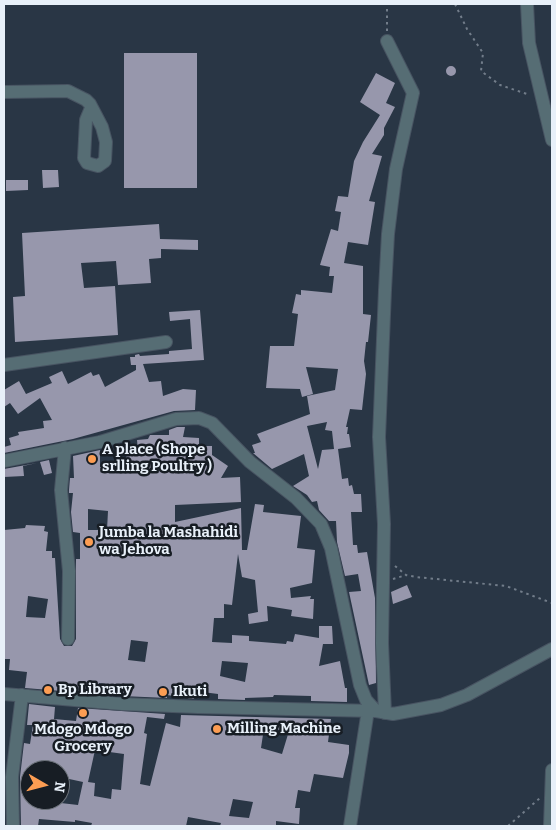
<!DOCTYPE html>
<style>
body{margin:0}
#map{position:relative;width:556px;height:830px;overflow:hidden;background:#293645;font-family:Bitter,serif}
canvas{display:block}
.frame{position:absolute;inset:0;border:5px solid #e8f0f9;pointer-events:none}
.north{position:absolute;left:20px;top:760px;width:50px;height:50px;box-sizing:border-box;background:#171d24;border:1px solid #6b7179;border-radius:50%;rotate:98deg;font-size:14px;font-weight:700;line-height:20px;text-align:center;color:#e8f0f9}
.north::after{content:'';display:block;margin:auto;width:18px;height:22px;background:#fc9d53;clip-path:polygon(50% 0,100% 100%,50% 72%,0 100%)}
</style>
<div id="map">
<canvas width="556" height="830"></canvas>
<div class="frame"></div>
<div class="north">N</div>
</div>
<script>
const ctx = document.querySelector('canvas').getContext('2d');
ctx.lineJoin = 'round';
function fill(path, color) {
  ctx.fillStyle = color;
  ctx.fill(path, 'evenodd');
}
function shape(rows) {
  const path = new Path2D();
  for (const r of rows) {
    if (r.length === 3) {
      path.moveTo(r[0] + r[2], r[1]);
      path.arc(r[0], r[1], r[2], 0, 2 * Math.PI);
      continue;
    }
    path.moveTo(r[0], r[1]);
    for (let i = 2; i < r.length; i += 2) path.lineTo(r[i], r[i + 1]);
  }
  return path;
}
function stroke(path, color, width, dash) {
  ctx.strokeStyle = color;
  ctx.lineWidth = width;
  ctx.lineCap = dash ? 'butt' : 'round';
  ctx.setLineDash(dash || []);
  ctx.stroke(path);
}
function write(font, color, halo, rows, align = 'center') {
  ctx.font = font + ' Bitter,serif';
  ctx.lineWidth = 5;
  ctx.setLineDash([]);
  ctx.textBaseline = 'middle';
  ctx.strokeStyle = halo;
  ctx.fillStyle = color;
  for (const [text, x, y, turn = 0] of rows) {
    ctx.save();
    ctx.translate(x, y);
    ctx.rotate((+turn || 0) * Math.PI / 180);
    ctx.textAlign = isNaN(turn) ? turn : align;
    if (halo) ctx.strokeText(text, 0, 0);
    ctx.fillText(text, 0, 0);
    ctx.restore();
  }
}
fill(shape([
 [124,53,197,53,197,188,124,188],
 [451,71,5],
 [376,73,395,83,386,103,395,107,384,128,384,135,372,154,382,156,369,201,375,202,368,245,348,242,344,263,363,266,363,314,371,315,368,342,366,342,364,361,366,374,362,410,350,409,346,427,348,427,347,434,349,434,351,447,338,449,342,479,348,478,349,486,352,485,354,494,361,494,362,512,351,512,353,545,357,545,358,553,367,552,375,598,376,683,369,685,349,592,361,591,358,574,345,576,337,542,336,521,329,521,319,510,317,501,312,502,307,495,293,486,309,476,304,454,272,469,253,453,255,453,252,445,261,442,257,434,310,414,307,396,335,390,338,369,306,367,313,394,302,397,300,389,266,388,270,346,294,346,298,314,292,313,296,294,301,295,301,290,332,293,334,276,329,276,330,267,320,265,331,229,338,231,341,212,335,211,338,196,348,197,354,161,363,142,380,115,360,102],
 [327,422,325,430,332,431,334,449,322,450,318,469,307,426],
 [42,170,58,170,59,187,43,188],
 [6,180,28,180,28,190,6,191],
 [159,224,160,239,198,240,198,250,161,249,161,258,149,259,151,283,118,285,116,261,81,263,84,288,115,286,118,335,15,342,13,297,25,296,22,233],
 [200,310,204,360,143,364,149,382,161,381,163,396,183,389,196,390,195,410,174,411,73,439,4,453,4,447,11,445,9,438,19,435,18,432,44,428,43,421,52,420,40,398,18,414,10,403,4,407,4,390,19,381,26,394,52,383,49,377,62,371,68,384,91,372,93,376,99,374,105,387,136,370,136,365,131,365,130,357,135,357,135,355,139,354,140,356,169,354,169,351,192,349,190,319,170,321,169,312],
 [177,427,185,427,183,437,199,438,199,446,212,446,212,455,228,466,221,478,240,477,241,502,175,505,175,522,241,508,242,550,247,550,255,504,264,505,263,512,301,516,297,548,315,550,312,583,290,588,291,598,311,596,310,599,314,599,313,619,291,616,292,610,267,606,268,621,249,624,248,614,258,612,255,580,242,577,238,554,232,605,224,604,224,618,214,618,212,642,232,643,232,635,249,636,249,641,286,644,287,641,293,642,295,634,319,638,319,626,332,626,333,644,323,644,319,666,340,661,345,688,347,688,347,702,311,701,311,696,274,695,273,697,245,698,245,700,218,699,218,694,195,691,194,699,167,695,167,698,122,696,114,693,115,685,99,683,98,694,25,688,27,672,9,670,10,659,4,659,4,530,25,528,26,525,45,526,44,531,48,532,46,551,52,551,52,558,55,558,60,639,64,646,72,646,76,639,76,559,80,559,80,533,73,532,71,512,73,493,69,493,69,490,70,478,74,478,73,456,100,450,100,467,122,468,122,465,127,465,126,451,138,451,137,440,148,439,150,435,169,435,169,430],
 [88,509,108,511,107,530,88,530],
 [28,596,48,599,45,618,26,617],
 [131,640,148,642,145,662,128,660],
 [222,661,248,663,245,682,220,676],
 [49,460,52,473,44,475,40,462],
 [37,463,23,466,24,476,4,477,4,469],
 [407,585,412,597,393,604,391,592],
 [29,704,55,707,54,719,76,721,78,708,165,714,164,719,147,717,144,733,147,734,140,784,150,786,166,723,180,727,181,715,331,719,328,742,349,745,349,753,343,778,314,774,310,792,298,790,295,808,300,808,299,824,276,821,276,826,220,826,221,823,188,817,186,826,91,826,92,823,75,820,75,822,39,819,38,826,21,826,20,777,24,743,30,744,33,725,27,725],
 [264,728,289,731,282,754,261,748],
 [95,750,124,754,121,790,112,789,111,799,94,796,95,783,88,782],
 [28,770,60,770,60,777,83,782,78,805,26,799],
 [233,799,253,802,249,818,229,816]
]), '#9797ac');
const minor = shape([
 [527,4,529,43,552,140],
 [4,92,68,91,86,100,90,104,102,127,106,142,105,161,98,166,87,163,84,158,86,120,91,108],
 [4,365,166,342],
 [65,448,61,490,69,571,68,639],
 [4,461,100,442,176,419,199,418,212,423,250,462,296,498,321,524,331,548,360,685,366,700,376,711,393,714,441,705,467,695,552,649],
 [4,694,122,704,198,707,376,711],
 [385,713,382,643,384,524,379,437,385,290,388,234,396,169,413,93,387,41],
 [13,826,12,777,22,695],
 [350,826,368,710],
 [550,826,552,770]
]);
stroke(minor, '#485462', 14);
stroke(shape([
 [455,4,467,29,483,53,481,71,500,85,530,95],
 [387,31,387,4],
 [395,566,406,575,416,577,506,586,552,603],
 [393,579,406,575],
 [508,826,540,798]
]), '#727d8a', 2, [2.5, 4]);
stroke(minor, '#566d74', 12);
for (const [x, y, r, color] of [
 [92,459,5,"#fc9d53"],
 [89,542,5,"#fc9d53"],
 [48,690,5,"#fc9d53"],
 [163,692,5,"#fc9d53"],
 [83,713,5,"#fc9d53"],
 [217,729,5,"#fc9d53"]
]) {
  const dot = new Path2D();
  dot.arc(x, y, r, 0, 2 * Math.PI);
  ctx.fillStyle = color;
  ctx.fill(dot);
  stroke(dot, '#171d24', 2);
}
write('bold 15px', '#e8f0f9', '#171d24', [
 ["A place (Shope",102,450],
 ["srlling Poultry )",102,467],
 ["Jumba la Mashahidi",99,533],
 ["wa Jehova",99,550],
 ["Bp Library",58,690],
 ["Ikuti",173,692],
 ["Milling Machine",227,729],
 ["Mdogo Mdogo",83,730,"center"],
 ["Grocery",83,747,"center"]
], 'left');
</script>
